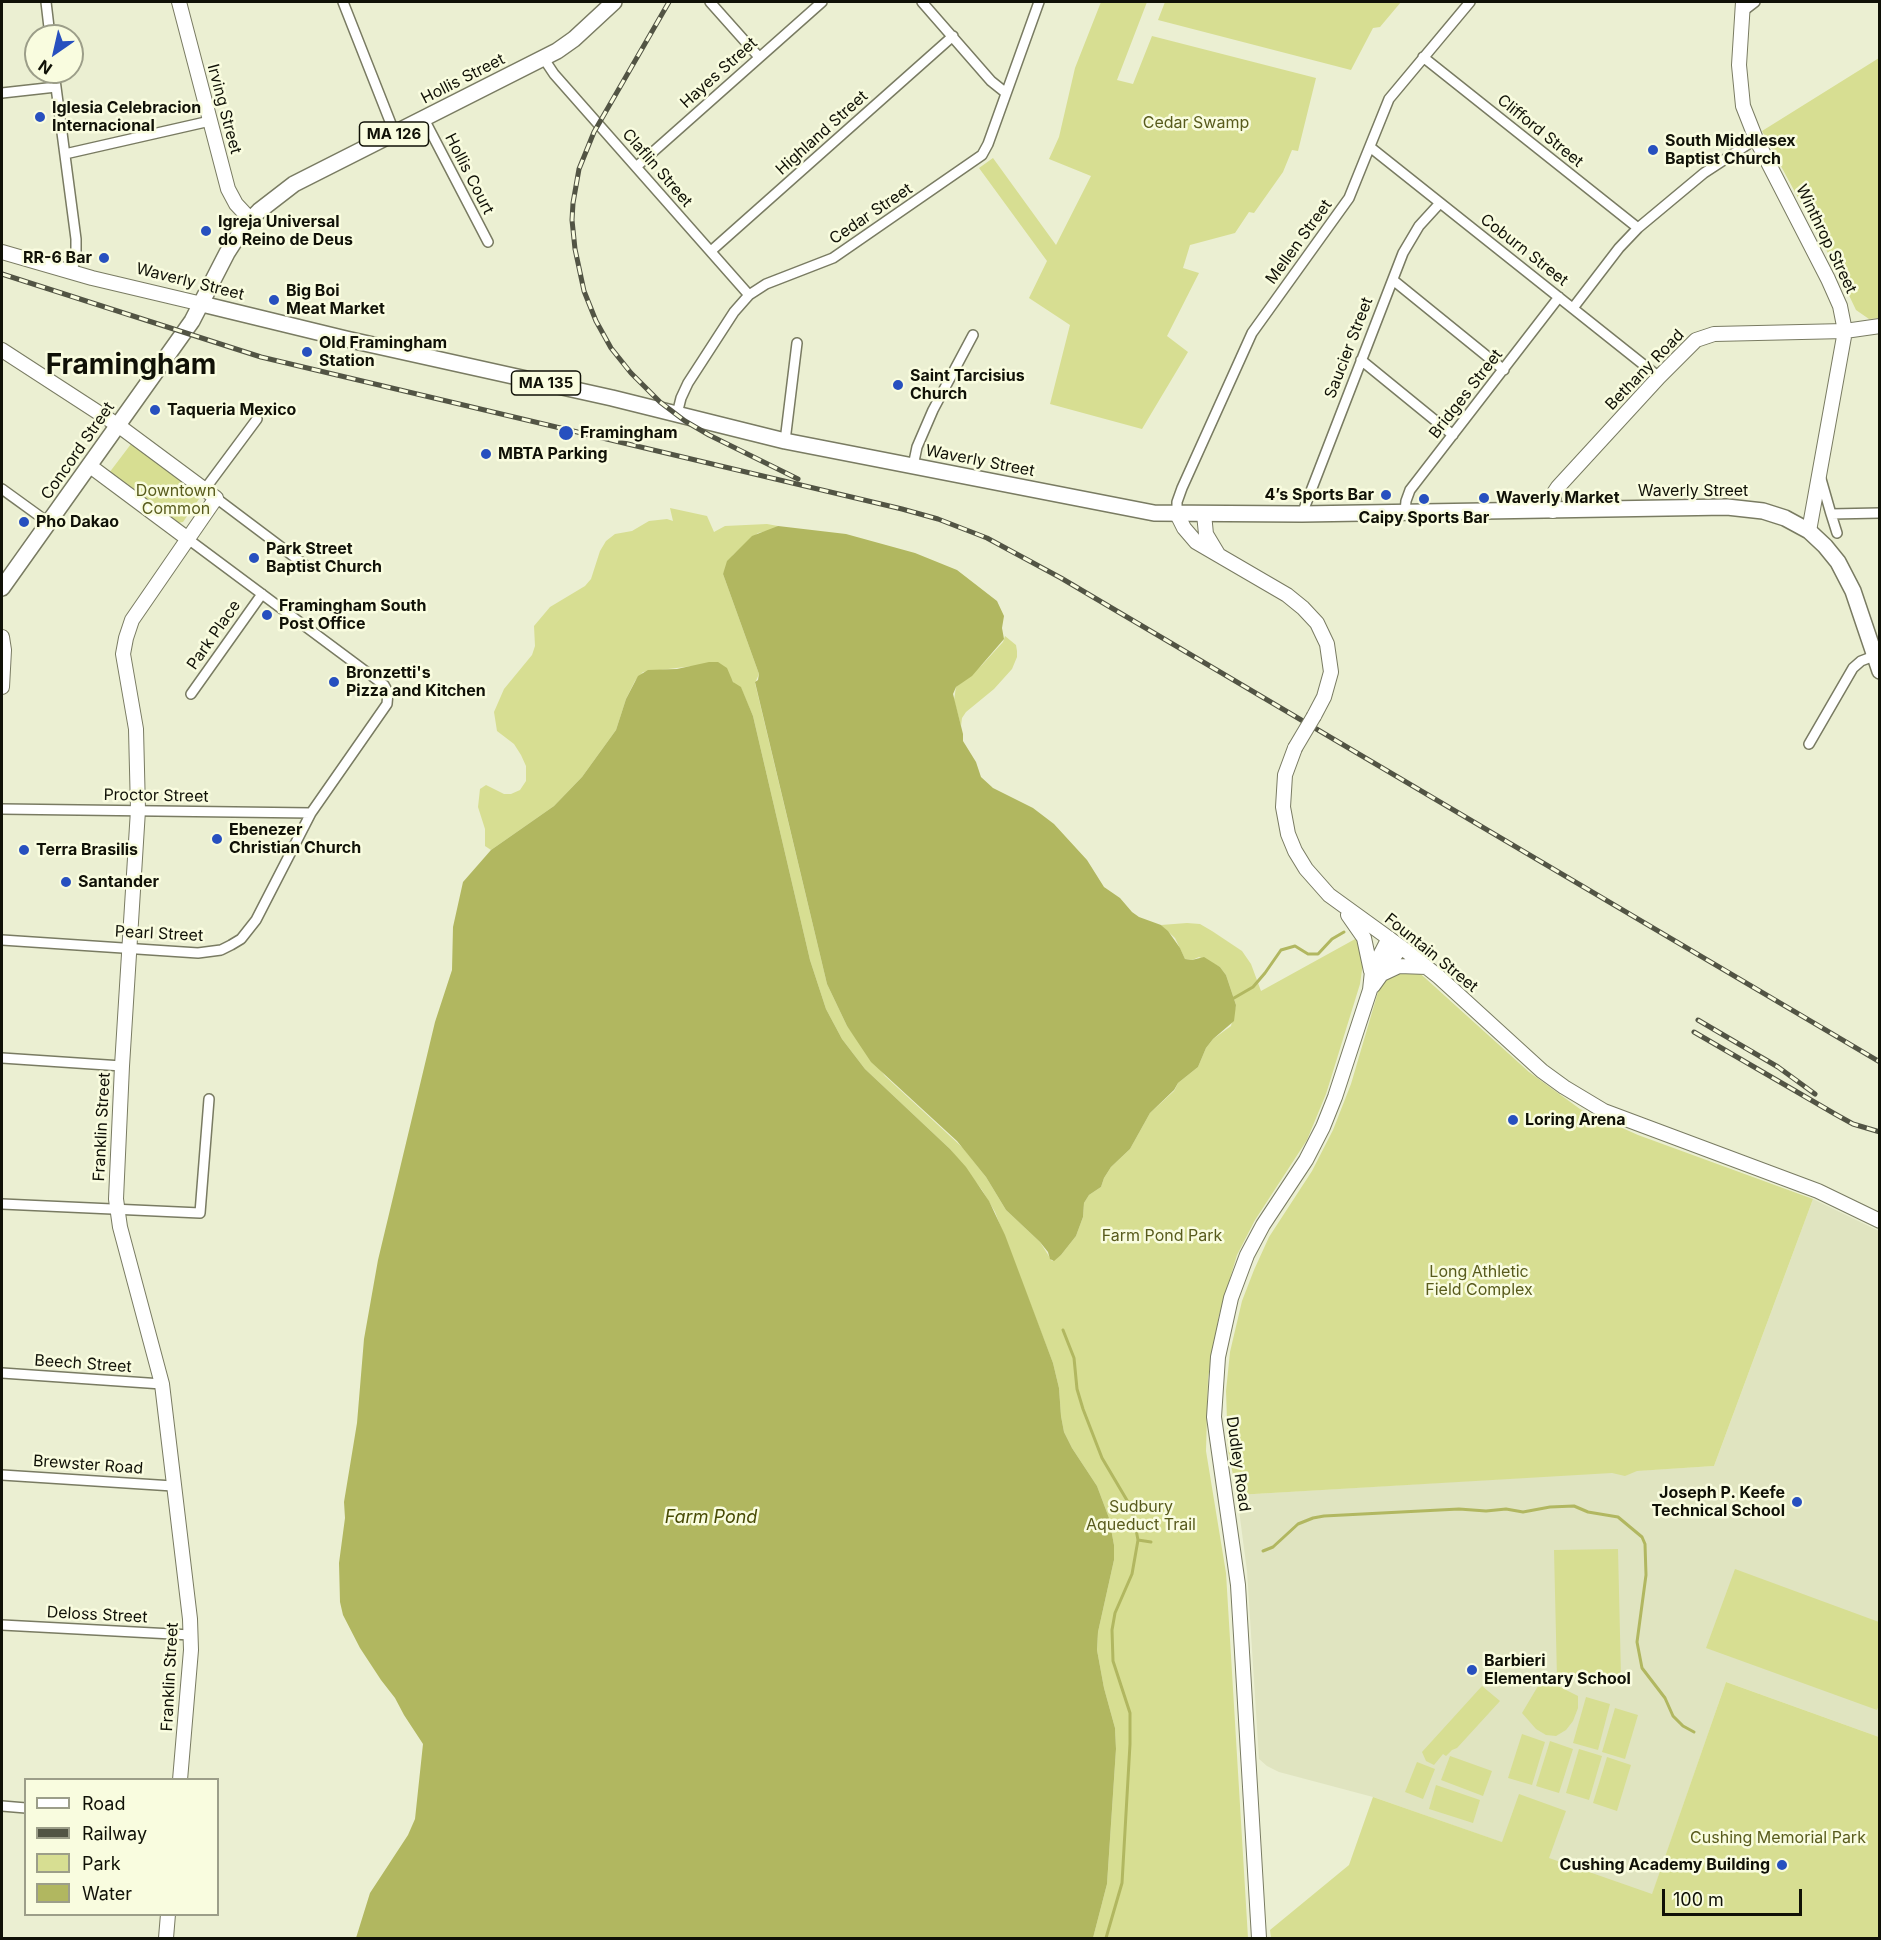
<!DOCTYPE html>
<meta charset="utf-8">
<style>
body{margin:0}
#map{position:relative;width:1881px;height:1940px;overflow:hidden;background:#ebefd2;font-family:Inter,sans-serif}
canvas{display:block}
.frame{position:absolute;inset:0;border:3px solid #101107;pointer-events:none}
.legend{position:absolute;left:24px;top:1778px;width:195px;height:138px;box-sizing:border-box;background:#f9fcdf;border:2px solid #9c9e89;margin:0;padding:8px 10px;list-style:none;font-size:18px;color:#101107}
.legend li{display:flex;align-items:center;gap:12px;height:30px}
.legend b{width:30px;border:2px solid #9c9e89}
.north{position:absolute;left:24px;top:24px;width:60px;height:60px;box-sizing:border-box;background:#f9fcdf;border:2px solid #9c9e89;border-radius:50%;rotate:214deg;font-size:16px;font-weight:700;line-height:24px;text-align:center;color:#101107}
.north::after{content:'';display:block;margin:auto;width:21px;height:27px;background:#2750bf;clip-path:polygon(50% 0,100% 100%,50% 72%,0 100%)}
.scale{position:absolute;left:1662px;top:1889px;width:140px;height:27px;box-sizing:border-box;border:3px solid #101107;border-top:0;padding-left:8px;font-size:18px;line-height:21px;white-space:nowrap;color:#101107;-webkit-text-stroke:4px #f9fcdf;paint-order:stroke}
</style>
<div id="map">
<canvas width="1881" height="1940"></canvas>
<div class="frame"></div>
<ul class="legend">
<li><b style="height:8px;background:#fff"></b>Road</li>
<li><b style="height:8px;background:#525444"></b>Railway</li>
<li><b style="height:16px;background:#d7de92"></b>Park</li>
<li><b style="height:16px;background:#b1b760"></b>Water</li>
</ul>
<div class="north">N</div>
<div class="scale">100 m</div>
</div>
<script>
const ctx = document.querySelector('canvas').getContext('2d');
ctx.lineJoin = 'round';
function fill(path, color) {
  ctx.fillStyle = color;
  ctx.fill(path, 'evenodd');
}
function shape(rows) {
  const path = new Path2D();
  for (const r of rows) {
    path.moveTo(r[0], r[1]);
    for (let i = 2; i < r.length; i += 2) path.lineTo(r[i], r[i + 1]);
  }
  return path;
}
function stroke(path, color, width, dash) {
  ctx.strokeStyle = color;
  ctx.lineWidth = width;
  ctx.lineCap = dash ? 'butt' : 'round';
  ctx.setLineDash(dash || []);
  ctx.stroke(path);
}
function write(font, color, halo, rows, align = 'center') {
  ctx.font = font + ' Inter,sans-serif';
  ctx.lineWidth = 5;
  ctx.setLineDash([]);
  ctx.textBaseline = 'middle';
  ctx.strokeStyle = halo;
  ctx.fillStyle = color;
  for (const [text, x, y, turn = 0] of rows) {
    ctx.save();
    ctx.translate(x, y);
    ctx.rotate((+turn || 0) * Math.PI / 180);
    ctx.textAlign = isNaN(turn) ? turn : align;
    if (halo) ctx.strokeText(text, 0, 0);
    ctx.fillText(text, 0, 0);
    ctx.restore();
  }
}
fill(shape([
 [1813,1199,1879,1231,1879,1737,1726,1682,1652,1895,1373,1797,1279,1772,1267,1766,1259,1759,1247,1571,1237,1495,1714,1466]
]), '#e0e4c0');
fill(shape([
 [1101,2,1147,2,1117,80,1133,84,1152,36,1316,78,1298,151,1292,150,1283,172,1254,213,1249,212,1235,233,1190,245,1183,268,1199,273,1167,336,1188,352,1142,429,1050,404,1070,325,1029,298,1047,261,979,168,993,158,1056,245,1091,176,1049,159,1059,137,1075,68],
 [1165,2,1401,2,1380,27,1373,28,1351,70,1158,20],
 [1879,58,1880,318,1869,319,1856,310,1836,268,1762,131],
 [131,444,197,493,199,499,183,522,177,523,109,473],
 [670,508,707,516,714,532,725,526,767,524,778,526,772,530,758,533,733,555,723,574,759,674,755,683,827,984,847,1026,885,1076,963,1148,986,1177,1006,1210,1040,1242,1052,1261,1061,1255,1076,1236,1083,1217,1084,1203,1089,1195,1101,1187,1104,1178,1111,1167,1130,1149,1150,1113,1174,1091,1178,1083,1198,1067,1206,1048,1213,1039,1231,1026,1236,1005,1226,975,1220,967,1199,957,1192,960,1185,959,1175,938,1161,925,1187,923,1200,924,1212,931,1242,951,1251,964,1261,991,1357,938,1363,963,1360,984,1326,1094,1307,1140,1255,1220,1237,1255,1219,1315,1208,1378,1206,1451,1226,1573,1248,1938,1093,1938,1107,1884,1116,1749,1115,1728,1104,1688,1097,1650,1098,1632,1114,1560,1114,1545,1109,1518,1097,1486,1072,1448,1064,1432,1061,1416,1059,1388,1053,1363,995,1212,982,1190,950,1149,865,1069,842,1039,826,1009,810,960,753,716,741,688,735,685,732,680,693,666,643,672,635,681,626,699,616,730,582,777,554,806,491,850,485,846,485,829,478,807,480,789,486,785,504,794,511,794,520,790,526,781,526,766,521,755,514,744,497,731,494,712,504,689,532,655,535,646,534,626,550,607,585,586,591,579,600,551,606,541,615,534,632,531,649,521,667,519,673,521],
 [1005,636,1016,645,1017,651,1017,657,1012,669,994,689,966,712,962,718,961,726,954,700,956,687,982,665,1003,642],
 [1399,971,1418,972,1424,977,1529,1072,1580,1109,1638,1135,1813,1199,1714,1466,1637,1471,1625,1476,1612,1473,1237,1495,1228,1450,1226,1391,1230,1352,1242,1301,1254,1270,1269,1237,1312,1171,1333,1130,1351,1084,1378,992,1386,978],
 [1618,1549,1621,1677,1557,1678,1554,1550],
 [1735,1569,1879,1622,1880,1703,1877,1710,1706,1648],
 [1550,1682,1578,1696,1578,1708,1573,1721,1566,1730,1556,1736,1546,1735,1536,1729,1522,1713,1538,1686],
 [1726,1682,1879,1737,1879,1938,1271,1938,1270,1930,1349,1865,1373,1797,1502,1842,1519,1794,1566,1811,1549,1858,1652,1894],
 [1482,1686,1500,1701,1457,1748,1452,1750,1446,1756,1443,1754,1434,1765,1426,1761,1422,1752],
 [1586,1697,1610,1704,1598,1750,1573,1743],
 [1615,1708,1638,1715,1625,1759,1602,1752],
 [1522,1734,1545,1742,1532,1785,1508,1778],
 [1550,1741,1573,1749,1559,1793,1536,1786],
 [1579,1749,1602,1756,1589,1800,1566,1793],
 [1450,1756,1492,1771,1483,1796,1441,1780],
 [1607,1757,1631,1765,1617,1811,1593,1803],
 [1417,1762,1435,1769,1423,1799,1405,1792],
 [1436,1785,1480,1800,1473,1823,1429,1809]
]), '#d7de92');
fill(shape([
 [778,526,846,534,915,553,957,570,997,601,1004,616,1002,628,1004,639,972,676,956,687,953,694,963,734,963,741,976,762,981,777,993,788,1033,808,1054,824,1087,860,1104,887,1120,898,1132,912,1139,917,1161,925,1168,931,1180,948,1185,959,1192,960,1204,957,1220,967,1226,975,1236,1005,1234,1021,1213,1039,1206,1048,1198,1067,1178,1083,1174,1090,1150,1113,1130,1149,1111,1167,1104,1178,1101,1187,1089,1195,1084,1203,1083,1217,1076,1236,1061,1255,1054,1261,1050,1259,1048,1252,1040,1242,1006,1210,986,1177,957,1141,871,1062,847,1026,827,984,755,682,758,680,759,674,723,574,727,561,752,536],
 [709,662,718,662,727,668,733,682,741,687,753,716,810,960,826,1009,842,1039,865,1069,950,1149,966,1167,989,1201,1005,1235,1053,1363,1059,1388,1061,1416,1064,1432,1072,1448,1097,1486,1109,1518,1114,1545,1114,1560,1098,1632,1097,1650,1104,1688,1115,1728,1116,1749,1107,1884,1093,1938,356,1938,370,1893,408,1835,415,1819,423,1744,404,1715,395,1698,381,1680,360,1648,343,1615,340,1602,339,1563,345,1518,344,1502,357,1423,364,1339,378,1260,435,1022,452,970,453,927,463,882,491,850,554,806,582,777,616,730,626,699,638,676,648,670,677,669]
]), '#b1b760');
stroke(shape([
 [1234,998,1253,987,1265,973,1281,950,1295,946,1308,954,1318,954,1332,939,1344,932],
 [1063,1330,1074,1358,1077,1389,1083,1409,1102,1458,1128,1502,1133,1514,1138,1540,1132,1574,1115,1613,1112,1630,1113,1661,1130,1713,1130,1744,1122,1883,1106,1938],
 [1138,1540,1151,1542],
 [1263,1551,1273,1547,1298,1524,1313,1518,1324,1516,1459,1509,1486,1511,1506,1509,1523,1512,1550,1507,1574,1506,1588,1512,1618,1517,1642,1537,1645,1544,1646,1575,1637,1642,1642,1668,1665,1698,1673,1716,1683,1726,1694,1732]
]), '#b1b760', 3);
const street = shape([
 [46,2,50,36],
 [343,2,395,134],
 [710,2,759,57],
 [922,2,991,81,1006,93],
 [1742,12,1755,2],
 [1423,57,1638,228],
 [544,59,554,74,749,295],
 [54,72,76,239,76,254,72,272],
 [2,93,56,87],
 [424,119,488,242],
 [1370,147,1659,377],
 [65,154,210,121],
 [636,167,822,2],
 [711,251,953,36],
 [1393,280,1504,370],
 [1573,308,1619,248,1638,228,1704,173,1756,139],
 [1361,360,1453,435],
 [677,414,681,398,688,383,734,312,749,295,766,284,833,258,982,155,988,144,1039,2],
 [785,441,797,343],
 [913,466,917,447,933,410,973,335],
 [1821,479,1831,514],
 [2,489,49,523],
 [205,489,257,419],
 [216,498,305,565],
 [1405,512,1406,501,1410,490,1559,297],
 [1177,514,1177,502,1182,488,1252,333,1349,198,1389,99,1470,2],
 [1302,514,1403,253,1419,226,1440,203],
 [1837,533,1831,514,1880,513],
 [191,694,262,594],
 [1809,744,1853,668,1861,661,1874,656],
 [2,809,311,813],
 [2,940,198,953,221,950,231,945,241,939,256,920,311,813,387,704,388,692,384,685,188,539],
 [2,1058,122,1066],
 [2,1204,200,1213,209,1099],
 [2,1373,162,1384],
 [2,1475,173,1486],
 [2,1625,191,1635],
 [2,1806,26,1808]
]);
const secondary = shape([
 [179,2,228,189,236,204,250,219],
 [1743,2,1739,65,1743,106,1756,139,1828,279,1840,306,1845,331,1809,531],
 [2,252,92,278,202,304],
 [2,350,119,426,216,498,132,620,126,638,123,654,136,729,138,810,122,1066,116,1199,120,1227,162,1384,190,1619,191,1650,180,1780],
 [90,466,188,539],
 [1553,511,1554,493,1558,487,1659,377,1696,340,1714,334,1845,331,1880,326],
 [1177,514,1184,528,1196,542,1287,595,1303,608,1317,623,1327,644,1331,672,1324,697,1314,716],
 [1204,514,1206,534,1218,554],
 [2,637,4,650,2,687],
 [1295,748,1285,775,1283,807,1288,834,1295,851,1306,869,1329,895,1405,950,1439,977,1542,1071,1564,1087,1604,1111,1818,1191,1880,1221],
 [1348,915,1364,938,1371,971],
 [1382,974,1399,966,1427,967],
 [1373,986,1401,947],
 [166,1938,168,1914],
 [1259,1938,1238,1585,1214,1417,1218,1357,1231,1298,1247,1255,1263,1225,1306,1160,1323,1127,1335,1097,1370,990,1372,971,1389,938]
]);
const primary = shape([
 [202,304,346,339,612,398,785,441,1154,513,1302,514,1727,507,1763,511,1785,518,1809,531,1825,546,1838,562,1853,591,1880,671],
 [2,588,192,321,227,253,245,225,259,211,294,184,557,51,574,39,614,2]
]);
stroke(street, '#797b62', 12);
stroke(secondary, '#797b62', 16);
stroke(primary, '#797b62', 18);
stroke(street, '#fff', 9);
stroke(secondary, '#fff', 14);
stroke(primary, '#fff', 15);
const rail = shape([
 [669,2,594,132,579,169,573,203,572,220,575,249,584,291,596,321,611,348,631,373,660,402,685,421,709,435,798,479],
 [2,274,261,357,902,509,938,519,987,538,1061,578,1880,1062],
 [1698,1020,1778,1067,1815,1094],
 [1694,1032,1835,1114,1853,1124,1880,1132]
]);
stroke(rail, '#525444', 5);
stroke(rail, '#f9fcdf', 3, [9]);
const secondaryBridge = shape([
 [1295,748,1314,716]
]);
stroke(secondaryBridge, '#797b62', 16, []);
stroke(secondaryBridge, '#fff', 14);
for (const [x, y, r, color] of [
 [40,117,6,"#2750bf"],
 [1653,150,6,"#2750bf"],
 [206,231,6,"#2750bf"],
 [104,258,6,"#2750bf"],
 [274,300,6,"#2750bf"],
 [307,352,6,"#2750bf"],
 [898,385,6,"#2750bf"],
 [155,410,6,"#2750bf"],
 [566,433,8,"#2750bf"],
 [486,454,6,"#2750bf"],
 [1386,495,6,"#2750bf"],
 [1484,498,6,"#2750bf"],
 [1424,499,6,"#2750bf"],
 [24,522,6,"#2750bf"],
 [254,558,6,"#2750bf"],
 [267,615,6,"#2750bf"],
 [334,682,6,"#2750bf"],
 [217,839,6,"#2750bf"],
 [24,850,6,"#2750bf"],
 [66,882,6,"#2750bf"],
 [1513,1120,6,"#2750bf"],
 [1797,1502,6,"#2750bf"],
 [1472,1670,6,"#2750bf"],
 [1782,1865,6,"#2750bf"]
]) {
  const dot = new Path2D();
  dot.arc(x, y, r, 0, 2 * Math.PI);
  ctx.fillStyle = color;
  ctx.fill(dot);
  stroke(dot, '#f9fcdf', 2);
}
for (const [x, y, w] of [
 [394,134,69],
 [546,383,69]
]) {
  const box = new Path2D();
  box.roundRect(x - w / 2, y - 12, w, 24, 4.5);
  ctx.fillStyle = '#f9fcdf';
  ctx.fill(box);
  stroke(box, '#101107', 1.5);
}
write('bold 15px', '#101107', null, [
 ["MA 126",394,134],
 ["MA 135",546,383]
]);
write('16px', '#101107', '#f9fcdf', [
 ["Hayes Street",719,73,-42],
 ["Hollis Street",463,79,-27],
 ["Irving Street",224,109,75],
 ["Clifford Street",1540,131,39],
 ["Highland Street",822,133,-42],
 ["Claflin Street",657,168,49],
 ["Hollis Court",469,174,63],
 ["Cedar Street",871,214,-34],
 ["Winthrop Street",1826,239,64],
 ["Mellen Street",1299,242,-54],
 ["Coburn Street",1524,250,38],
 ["Waverly Street",190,282,14],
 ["Saucier Street",1349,348,-69],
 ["Bethany Road",1645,370,-46],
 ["Bridges Street",1466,394,-52],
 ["Concord Street",78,451,-55],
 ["Waverly Street",980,461,11],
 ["Waverly Street",1693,491],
 ["Park Place",214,635,-55],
 ["Proctor Street",156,796,1],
 ["Pearl Street",159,934,3],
 ["Fountain Street",1431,953,39],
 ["Franklin Street",102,1127,-87],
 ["Beech Street",83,1364,4],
 ["Dudley Road",1238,1464,82],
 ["Brewster Road",88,1465,4],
 ["Deloss Street",97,1615,3],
 ["Franklin Street",170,1677,-87]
]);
write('bold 16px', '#101107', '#f9fcdf', [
 ["Iglesia Celebracion",52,108],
 ["Internacional",52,126],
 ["South Middlesex",1665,141],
 ["Baptist Church",1665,159],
 ["Igreja Universal",218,222],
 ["do Reino de Deus",218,240],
 ["RR-6 Bar",92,258,"right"],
 ["Big Boi",286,291],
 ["Meat Market",286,309],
 ["Old Framingham",319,343],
 ["Station",319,361],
 ["Saint Tarcisius",910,376],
 ["Church",910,394],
 ["Taqueria Mexico",167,410],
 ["Framingham",580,433],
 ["MBTA Parking",498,454],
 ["4’s Sports Bar",1374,495,"right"],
 ["Waverly Market",1496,498],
 ["Caipy Sports Bar",1424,518,"center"],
 ["Pho Dakao",36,522],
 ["Park Street",266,549],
 ["Baptist Church",266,567],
 ["Framingham South",279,606],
 ["Post Office",279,624],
 ["Bronzetti's",346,673],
 ["Pizza and Kitchen",346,691],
 ["Ebenezer",229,830],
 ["Christian Church",229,848],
 ["Terra Brasilis",36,850],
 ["Santander",78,882],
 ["Loring Arena",1525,1120],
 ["Joseph P. Keefe",1785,1493,"right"],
 ["Technical School",1785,1511,"right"],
 ["Barbieri",1484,1661],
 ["Elementary School",1484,1679],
 ["Cushing Academy Building",1770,1865,"right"]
], 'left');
write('16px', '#585b1c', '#f9fcdf', [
 ["Cedar Swamp",1196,123],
 ["Downtown",176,491],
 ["Common",176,509],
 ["Farm Pond Park",1162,1236],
 ["Long Athletic",1479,1272],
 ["Field Complex",1479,1290],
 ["Sudbury",1141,1507],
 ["Aqueduct Trail",1141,1525],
 ["Cushing Memorial Park",1778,1838]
]);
write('italic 18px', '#484b05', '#f9fcdf', [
 ["Farm Pond",711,1518]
]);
write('bold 28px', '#101107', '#f9fcdf', [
 ["Framingham",131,366]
]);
</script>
